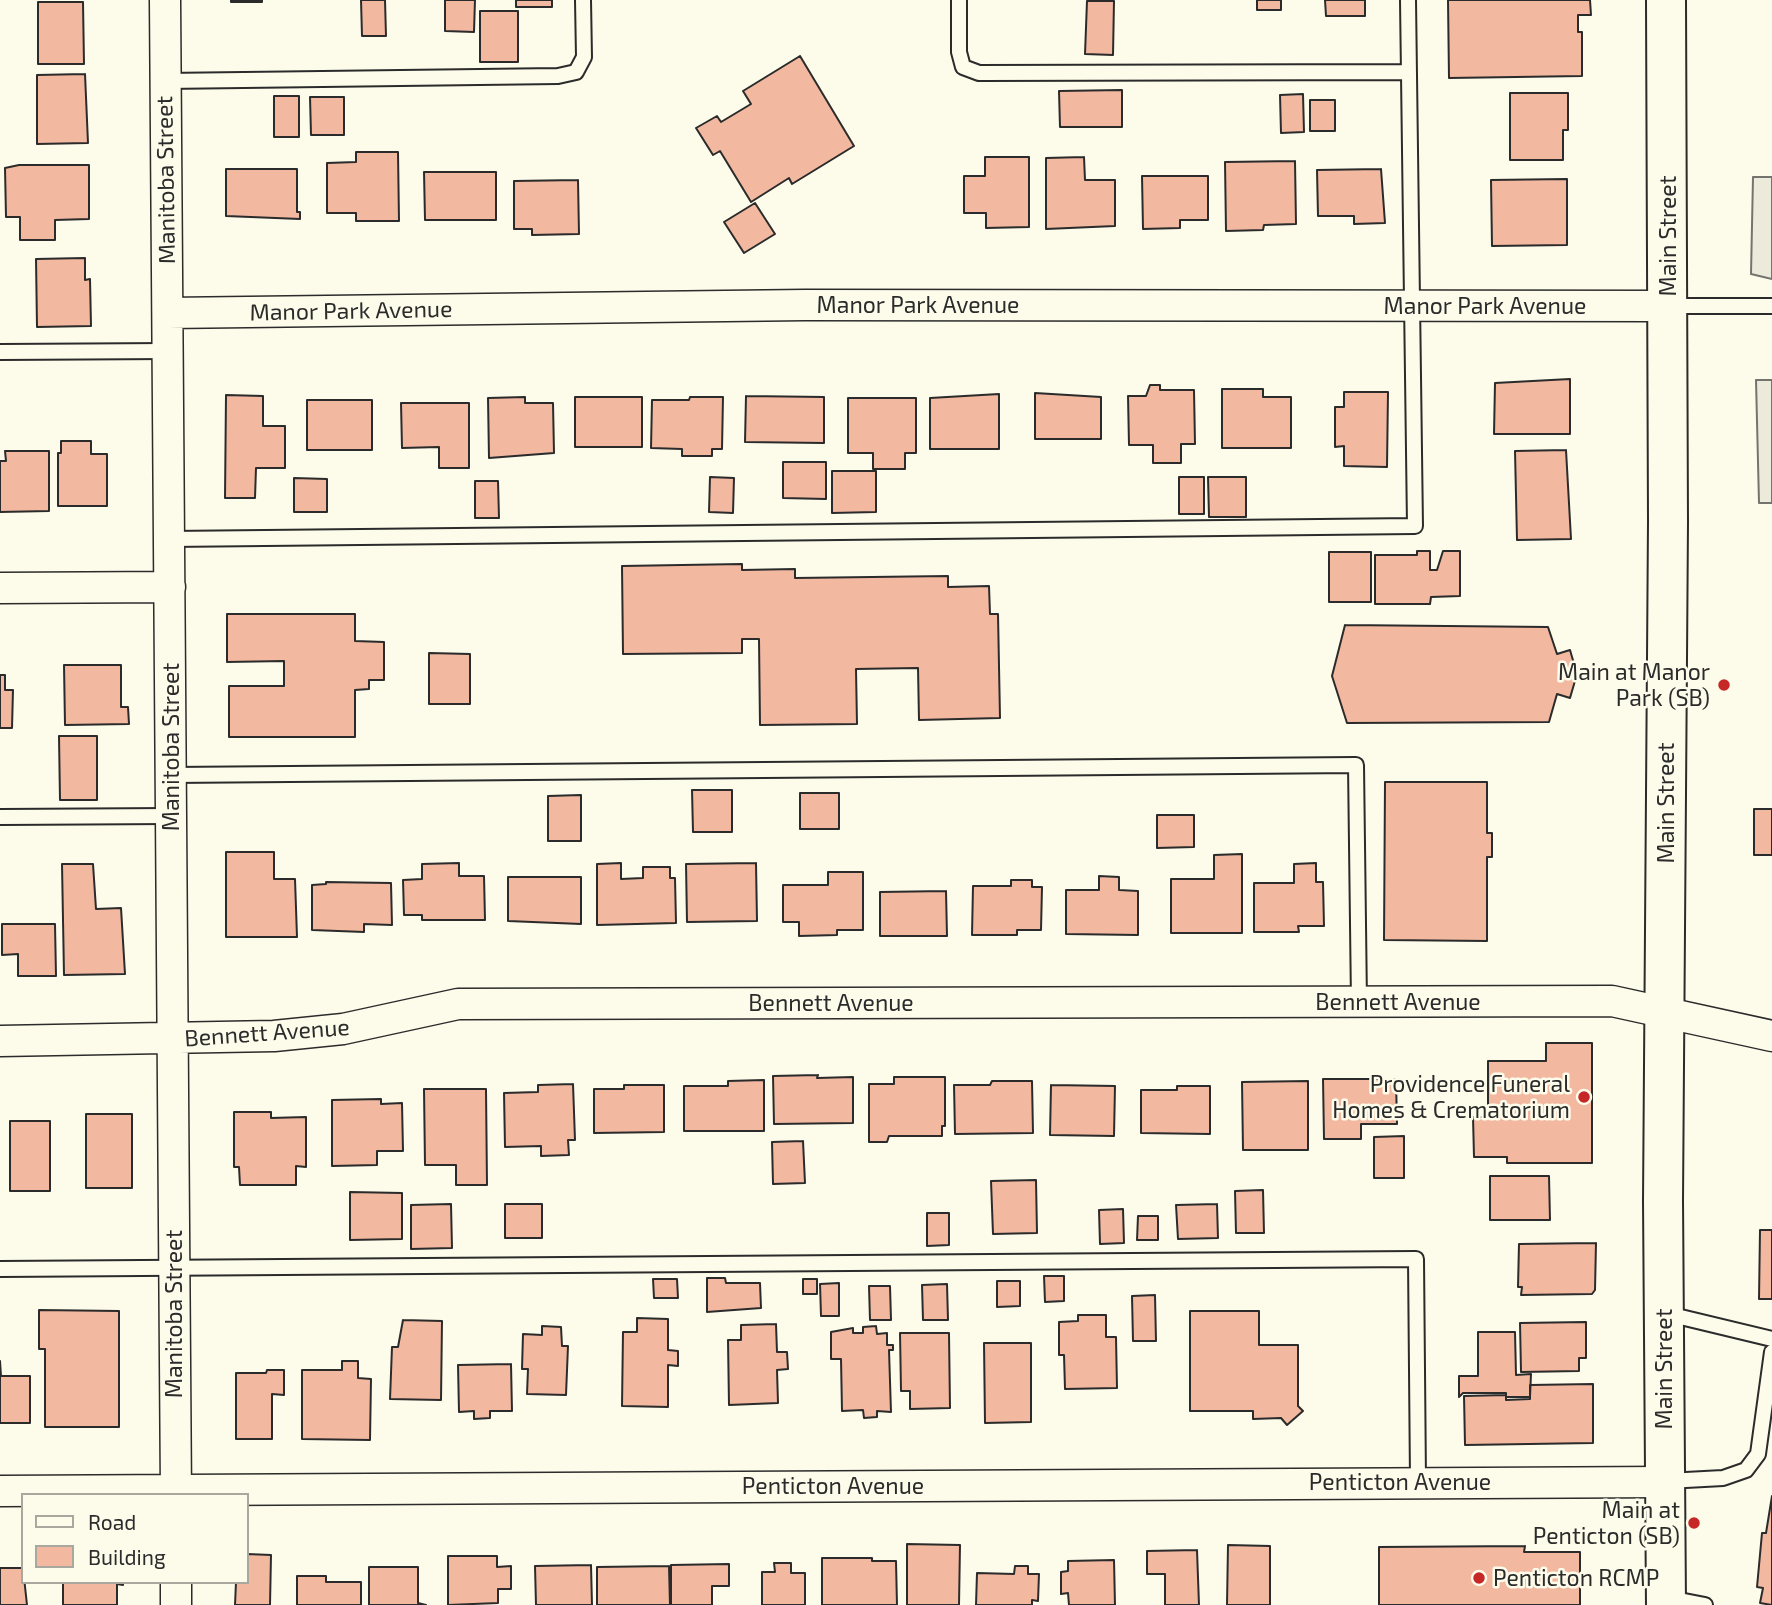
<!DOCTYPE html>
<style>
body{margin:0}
#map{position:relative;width:1772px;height:1605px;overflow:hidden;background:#fdfbea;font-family:"Exo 2",sans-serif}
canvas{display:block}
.legend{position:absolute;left:21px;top:1493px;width:228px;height:91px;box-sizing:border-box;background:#fdfbea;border:2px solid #a9a89e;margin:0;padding:9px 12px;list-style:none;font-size:21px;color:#2b2b2b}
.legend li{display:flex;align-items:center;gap:14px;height:35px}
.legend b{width:35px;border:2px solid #a9a89e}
</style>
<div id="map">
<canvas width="1772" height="1605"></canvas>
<ul class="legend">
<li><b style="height:9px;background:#fdfbea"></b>Road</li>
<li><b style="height:19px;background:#f2b8a0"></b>Building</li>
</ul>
</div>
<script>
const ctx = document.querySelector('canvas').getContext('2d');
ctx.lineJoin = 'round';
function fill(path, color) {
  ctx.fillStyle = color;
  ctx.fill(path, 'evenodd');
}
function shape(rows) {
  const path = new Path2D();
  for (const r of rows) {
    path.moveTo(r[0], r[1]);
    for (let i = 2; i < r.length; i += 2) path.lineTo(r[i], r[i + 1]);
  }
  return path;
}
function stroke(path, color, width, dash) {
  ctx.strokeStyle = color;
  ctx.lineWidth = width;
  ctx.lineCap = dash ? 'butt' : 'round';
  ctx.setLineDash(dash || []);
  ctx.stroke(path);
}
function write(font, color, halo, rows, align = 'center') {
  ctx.font = font + ' "Exo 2",sans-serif';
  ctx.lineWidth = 5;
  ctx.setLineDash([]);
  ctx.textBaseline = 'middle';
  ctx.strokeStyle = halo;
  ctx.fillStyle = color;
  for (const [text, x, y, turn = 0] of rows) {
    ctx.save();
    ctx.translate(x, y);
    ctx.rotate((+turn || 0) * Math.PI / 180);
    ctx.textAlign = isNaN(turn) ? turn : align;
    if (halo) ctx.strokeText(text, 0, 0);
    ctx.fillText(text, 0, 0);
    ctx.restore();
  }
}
const parking = shape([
 [1753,177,1772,177,1772,279,1751,274,1753,177],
 [1756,380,1772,380,1772,503,1759,503,1756,380]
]);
fill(parking, '#eceadb');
stroke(parking, '#74746e', 2);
const building = shape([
 [231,0,262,0,262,2,231,2,231,0],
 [361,0,385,0,386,36,362,36,361,0],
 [445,0,475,0,474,32,445,31,445,0],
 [516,0,552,0,552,7,516,7,516,0],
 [1257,0,1281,0,1281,10,1257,10,1257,0],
 [1325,0,1365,0,1365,16,1326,16,1325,0],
 [1448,0,1590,0,1591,15,1578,15,1578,32,1582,32,1582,76,1449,78,1448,0],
 [1087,1,1114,1,1113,55,1085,54,1087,1],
 [38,2,83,2,84,64,38,64,38,2],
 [480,11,518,11,518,62,480,62,480,11],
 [800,56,854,146,792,184,789,178,751,202,720,151,713,155,696,128,717,116,721,122,751,104,743,91,800,56],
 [85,74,88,143,37,144,37,75,85,74],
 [1122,90,1122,127,1060,127,1059,91,1122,90],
 [1510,93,1568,93,1568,130,1563,130,1563,160,1510,160,1510,93],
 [1303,94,1304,132,1281,133,1280,95,1303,94],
 [274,96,299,96,299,137,274,137,274,96],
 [310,97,344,97,344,135,311,135,310,97],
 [1310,100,1335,100,1335,131,1310,131,1310,100],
 [356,152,398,152,399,221,356,221,356,213,327,213,327,163,356,162,356,152],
 [985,157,1029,157,1029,227,986,228,986,213,964,213,964,176,985,176,985,157],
 [1084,157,1085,180,1115,180,1115,226,1046,229,1046,158,1084,157],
 [1295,161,1296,224,1264,225,1263,230,1226,231,1225,162,1295,161],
 [19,165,89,165,89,219,55,220,55,240,20,240,20,217,6,217,5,168,19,165],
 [226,169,297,169,297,212,300,212,300,219,226,216,226,169],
 [1381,169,1385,223,1354,224,1354,216,1318,216,1317,170,1381,169],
 [424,172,496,172,496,220,425,220,424,172],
 [1142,176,1208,176,1208,220,1180,220,1180,228,1143,229,1142,176],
 [1567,179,1567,245,1492,246,1491,180,1567,179],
 [578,180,579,234,532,235,532,229,514,229,514,181,578,180],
 [755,203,775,234,744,253,724,222,755,203],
 [85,258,85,280,90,279,91,326,37,327,36,259,85,258],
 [1570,379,1570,434,1494,434,1495,383,1570,379],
 [1150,385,1160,385,1160,390,1194,390,1195,444,1181,444,1181,463,1153,463,1153,445,1129,445,1128,396,1146,396,1150,385],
 [1222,389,1263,389,1263,397,1291,397,1291,448,1222,448,1222,389],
 [1344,392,1388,392,1387,467,1344,466,1344,446,1335,447,1335,407,1344,407,1344,392],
 [1035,393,1101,397,1101,439,1035,439,1035,393],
 [999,394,999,449,930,449,930,398,999,394],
 [226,395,263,396,263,426,285,426,285,468,256,468,255,498,225,498,226,395],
 [746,396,824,397,824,443,745,442,746,396],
 [525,397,525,403,553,403,554,453,489,458,488,398,525,397],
 [575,397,642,397,642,447,575,447,575,397],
 [690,397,723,397,722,449,712,449,712,456,682,456,682,449,651,448,652,400,689,400,690,397],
 [848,398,916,398,916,453,905,453,905,469,873,469,873,453,848,453,848,398],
 [307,400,372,400,372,450,307,450,307,400],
 [401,403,469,403,469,468,439,468,439,447,402,448,401,403],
 [61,441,91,441,91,454,107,454,107,506,58,506,58,453,61,453,61,441],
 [1566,450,1571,539,1517,540,1515,451,1566,450],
 [5,451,49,451,49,511,0,512,0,461,6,461,5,451],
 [783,462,826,462,826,499,783,498,783,462],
 [832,471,876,471,876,512,832,513,832,471],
 [710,477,734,478,733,513,709,512,710,477],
 [1179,477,1204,477,1204,514,1179,514,1179,477],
 [1208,477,1246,477,1246,517,1209,517,1208,477],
 [294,478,327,479,327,512,294,512,294,478],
 [475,481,498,481,499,518,475,518,475,481],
 [1417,551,1430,551,1430,570,1437,570,1443,551,1460,551,1460,596,1431,597,1430,604,1375,604,1375,555,1417,555,1417,551],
 [1329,552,1371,552,1371,602,1329,602,1329,552],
 [742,564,742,570,795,569,795,578,948,576,948,587,989,586,990,614,998,614,1000,718,919,720,918,668,856,669,857,724,760,725,759,639,742,639,742,653,623,654,622,566,742,564],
 [227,614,355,614,355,641,384,642,384,680,369,680,369,689,355,690,355,737,229,737,229,686,284,686,284,661,227,662,227,614],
 [1345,625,1548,627,1557,654,1570,650,1577,674,1570,698,1557,694,1549,722,1347,723,1332,676,1345,625],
 [429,653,470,654,470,704,429,704,429,653],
 [64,665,121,665,121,707,128,707,129,724,65,725,64,665],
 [0,675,5,675,5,690,13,690,12,728,0,728,0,675],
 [59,736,97,736,97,800,60,800,59,736],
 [1385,782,1487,782,1487,833,1492,833,1492,857,1487,857,1487,941,1384,940,1385,782],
 [692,790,732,790,732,832,693,832,692,790],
 [800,793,839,793,839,829,800,829,800,793],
 [581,795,581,841,548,841,548,796,581,795],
 [1754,809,1772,809,1772,855,1754,855,1754,809],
 [1157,815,1194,815,1194,847,1157,848,1157,815],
 [226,852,274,852,274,879,295,879,297,937,226,937,226,852],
 [1242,854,1242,933,1171,933,1171,879,1214,879,1214,855,1242,854],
 [459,863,459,876,484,876,485,920,422,920,422,915,404,915,403,880,422,879,422,864,459,863],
 [621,863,621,879,643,878,643,867,670,867,670,878,675,878,676,923,597,925,597,864,621,863],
 [756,863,757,921,687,922,686,864,756,863],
 [1316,863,1316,882,1323,882,1324,926,1298,926,1299,932,1254,932,1254,883,1294,883,1294,864,1316,863],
 [62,864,93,864,96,909,121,908,125,974,64,975,62,864],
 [828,872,863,872,863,930,837,930,837,935,799,936,799,922,783,922,783,885,828,885,828,872],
 [1099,876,1119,877,1119,890,1138,891,1138,935,1066,934,1066,890,1099,890,1099,876],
 [508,877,581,877,581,924,508,921,508,877],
 [1011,880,1032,880,1032,887,1042,887,1041,930,1017,930,1017,935,972,935,973,886,1011,886,1011,880],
 [326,882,391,883,392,925,364,924,364,932,312,930,312,885,326,884,326,882],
 [946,891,947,936,880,936,880,892,946,891],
 [2,924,55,924,56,976,18,976,18,954,2,955,2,924],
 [1546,1043,1592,1043,1592,1163,1507,1163,1507,1157,1474,1157,1473,1117,1488,1117,1488,1061,1546,1061,1546,1043],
 [818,1075,817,1078,853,1077,853,1123,774,1124,773,1076,818,1075],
 [894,1077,945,1077,945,1126,942,1126,942,1136,889,1136,887,1142,869,1142,869,1084,894,1084,894,1077],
 [1323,1079,1396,1079,1397,1124,1361,1124,1361,1139,1324,1139,1323,1079],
 [764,1080,764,1131,684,1131,684,1086,728,1086,728,1081,764,1080],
 [992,1081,1032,1081,1033,1133,955,1134,954,1085,990,1085,992,1081],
 [1308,1081,1308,1150,1243,1150,1242,1082,1308,1081],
 [573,1084,575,1140,568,1140,569,1155,541,1156,541,1146,505,1147,504,1093,538,1092,538,1085,573,1084],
 [624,1085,664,1085,664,1132,594,1133,594,1089,624,1089,624,1085],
 [1051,1085,1115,1086,1114,1136,1050,1135,1051,1085],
 [1177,1086,1210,1086,1210,1134,1141,1133,1141,1090,1177,1090,1177,1086],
 [424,1089,486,1089,487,1185,456,1185,456,1165,425,1165,424,1089],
 [381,1099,381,1104,402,1103,403,1151,377,1151,377,1165,332,1166,332,1100,381,1099],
 [234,1112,271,1112,271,1118,306,1117,306,1167,296,1166,296,1185,240,1185,239,1167,234,1167,234,1112],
 [86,1114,132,1114,132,1188,86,1188,86,1114],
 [10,1121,50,1121,50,1191,10,1191,10,1121],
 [1404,1136,1404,1178,1374,1178,1374,1137,1404,1136],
 [803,1141,805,1183,773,1184,772,1142,803,1141],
 [1490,1176,1549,1176,1550,1220,1490,1220,1490,1176],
 [1036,1180,1037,1233,993,1234,991,1181,1036,1180],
 [1263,1190,1264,1233,1236,1233,1235,1191,1263,1190],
 [350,1192,402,1193,402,1239,350,1240,350,1192],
 [451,1204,452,1248,411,1249,411,1205,451,1204],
 [505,1204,542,1204,542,1238,505,1238,505,1204],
 [1217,1204,1218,1238,1178,1239,1176,1205,1217,1204],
 [1123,1209,1124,1243,1100,1244,1099,1210,1123,1209],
 [927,1213,949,1213,949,1245,927,1246,927,1213],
 [1138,1216,1158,1216,1158,1240,1137,1240,1138,1216],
 [1760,1230,1772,1230,1772,1299,1759,1299,1760,1230],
 [1596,1243,1595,1290,1592,1294,1521,1295,1522,1287,1518,1287,1519,1244,1596,1243],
 [1044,1276,1064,1276,1064,1301,1045,1302,1044,1276],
 [707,1278,725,1278,726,1283,760,1283,761,1308,707,1312,707,1278],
 [653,1279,677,1279,678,1298,654,1298,653,1279],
 [803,1279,817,1279,817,1294,803,1294,803,1279],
 [997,1281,1020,1281,1020,1306,997,1307,997,1281],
 [839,1283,839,1316,821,1316,820,1284,839,1283],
 [947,1284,948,1320,923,1320,922,1285,947,1284],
 [869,1286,890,1286,891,1320,870,1320,869,1286],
 [1155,1295,1156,1341,1133,1341,1132,1296,1155,1295],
 [39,1310,119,1311,119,1427,45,1427,45,1349,39,1349,39,1310],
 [1190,1311,1259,1311,1259,1345,1298,1345,1298,1406,1303,1411,1287,1425,1281,1418,1253,1419,1253,1411,1190,1411,1190,1311],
 [1078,1315,1106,1315,1106,1337,1116,1337,1117,1388,1065,1389,1064,1355,1059,1355,1059,1322,1078,1321,1078,1315],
 [637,1318,668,1319,668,1350,678,1351,678,1366,668,1365,668,1407,622,1406,623,1332,637,1332,637,1318],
 [403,1320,442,1321,441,1400,390,1399,392,1347,398,1347,403,1320],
 [1586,1322,1586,1358,1579,1358,1579,1371,1521,1372,1520,1323,1586,1322],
 [776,1324,777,1352,787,1352,788,1369,777,1370,778,1403,729,1405,728,1340,741,1340,741,1325,776,1324],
 [542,1326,561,1327,562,1346,568,1346,566,1395,527,1394,528,1369,522,1369,523,1334,542,1335,542,1326],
 [876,1326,877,1334,887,1333,887,1345,893,1345,893,1350,889,1350,891,1412,877,1411,877,1417,864,1418,863,1410,842,1411,841,1359,831,1359,831,1332,853,1328,853,1333,863,1333,863,1327,876,1326],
 [1478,1332,1515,1332,1516,1375,1531,1374,1530,1397,1506,1397,1506,1393,1463,1393,1459,1397,1459,1376,1478,1376,1478,1332],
 [900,1333,949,1333,950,1408,910,1409,910,1391,901,1391,900,1333],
 [984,1343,1031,1343,1031,1422,985,1423,984,1343],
 [0,1361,1,1376,30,1376,30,1423,0,1423,0,1361],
 [342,1361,358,1361,358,1378,371,1379,370,1440,302,1439,302,1370,342,1370,342,1361],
 [511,1364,512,1411,490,1411,490,1418,474,1419,474,1411,459,1412,458,1365,511,1364],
 [267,1370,284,1370,284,1395,272,1394,272,1439,236,1439,236,1373,266,1373,267,1370],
 [1593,1384,1593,1443,1465,1445,1464,1396,1506,1395,1506,1400,1530,1399,1530,1385,1593,1384],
 [1772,1496,1772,1605,1760,1603,1763,1588,1757,1587,1762,1533,1766,1533,1772,1496],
 [907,1544,960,1545,959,1605,907,1605,907,1544],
 [1228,1545,1270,1546,1270,1605,1227,1605,1228,1545],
 [1525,1546,1524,1552,1580,1552,1580,1605,1379,1605,1379,1547,1525,1546],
 [1197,1550,1199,1605,1165,1605,1165,1574,1147,1574,1147,1551,1197,1550],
 [247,1554,271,1555,270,1605,235,1605,236,1582,247,1582,247,1554],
 [448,1556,497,1556,497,1567,511,1566,511,1589,498,1589,498,1603,448,1605,448,1556],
 [822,1558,872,1558,872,1561,896,1561,897,1605,822,1605,822,1558],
 [1114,1560,1115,1605,1069,1605,1068,1593,1061,1594,1061,1572,1068,1571,1068,1561,1114,1560],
 [774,1563,791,1563,791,1573,805,1573,805,1605,762,1605,762,1572,775,1572,774,1563],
 [729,1564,729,1586,712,1586,712,1605,671,1605,671,1565,729,1564],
 [591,1565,592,1605,536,1605,535,1566,591,1565],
 [669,1566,670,1605,597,1605,597,1567,669,1566],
 [1015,1566,1028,1566,1028,1574,1039,1574,1038,1601,1032,1600,1032,1605,976,1605,977,1573,1014,1574,1015,1566],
 [369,1567,418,1567,418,1603,426,1605,369,1605,369,1567],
 [0,1568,23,1568,27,1605,0,1605,0,1568],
 [297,1576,326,1576,326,1582,361,1582,361,1605,297,1605,297,1576],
 [63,1582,123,1582,123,1585,117,1584,117,1605,63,1605,63,1582]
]);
fill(building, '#f2b8a0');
stroke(building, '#2b2b2b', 2);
const service = shape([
 [959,0,959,52,963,67,979,73,1409,72],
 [165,81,558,76,576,72,584,57,583,0],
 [1668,306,1772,306],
 [0,352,169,351],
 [169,539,1415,526,1408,0],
 [172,775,1356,765,1359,1003],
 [0,817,171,816],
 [0,1269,1416,1259,1418,1481],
 [1664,1313,1772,1339],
 [1667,1481,1723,1478,1746,1470,1758,1454,1772,1352],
 [1669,1598,1705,1605]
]);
const minor = shape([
 [165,0,176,1495],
 [168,313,805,305,1668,306],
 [0,588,170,587],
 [0,1041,274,1036,343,1029,458,1004,1612,1001,1772,1036],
 [0,1491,1665,1482],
 [176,1582,176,1605]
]);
const secondary = shape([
 [1666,1605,1663,1200,1668,522,1666,0]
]);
stroke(service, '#2b2b2b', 18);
stroke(minor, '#2b2b2b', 33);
stroke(secondary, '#2b2b2b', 42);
stroke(service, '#fdfbea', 14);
stroke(minor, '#fdfbea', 30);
stroke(secondary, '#fdfbea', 38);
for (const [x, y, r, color] of [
 [1724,685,7,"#c62828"],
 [1584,1097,7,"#c62828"],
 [1694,1523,7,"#c62828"],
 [1479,1578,7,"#c62828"]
]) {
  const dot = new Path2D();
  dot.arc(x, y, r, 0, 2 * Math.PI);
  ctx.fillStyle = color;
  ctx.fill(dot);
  stroke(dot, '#fdfbea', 2.5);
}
write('23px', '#2b2b2b', '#fdfbea', [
 ["Manitoba Street",166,180,-91],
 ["Main Street",1668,236,-90],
 ["Manor Park Avenue",918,305],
 ["Manor Park Avenue",1485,306],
 ["Manor Park Avenue",351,311,-1],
 ["Manitoba Street",171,747,-90],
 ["Main Street",1666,803,-90],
 ["Bennett Avenue",1398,1002],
 ["Bennett Avenue",831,1003],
 ["Bennett Avenue",267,1033,-4],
 ["Manitoba Street",174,1314,-90],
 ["Main Street",1664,1369,-90],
 ["Penticton Avenue",1400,1482],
 ["Penticton Avenue",833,1486]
]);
write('23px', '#2b2b2b', '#fdfbea', [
 ["Main at Manor",1710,672],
 ["Park (SB)",1710,698],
 ["Providence Funeral",1570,1084],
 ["Homes & Crematorium",1570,1110],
 ["Main at",1680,1510],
 ["Penticton (SB)",1680,1536],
 ["Penticton RCMP",1493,1578,"left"]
], 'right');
</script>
